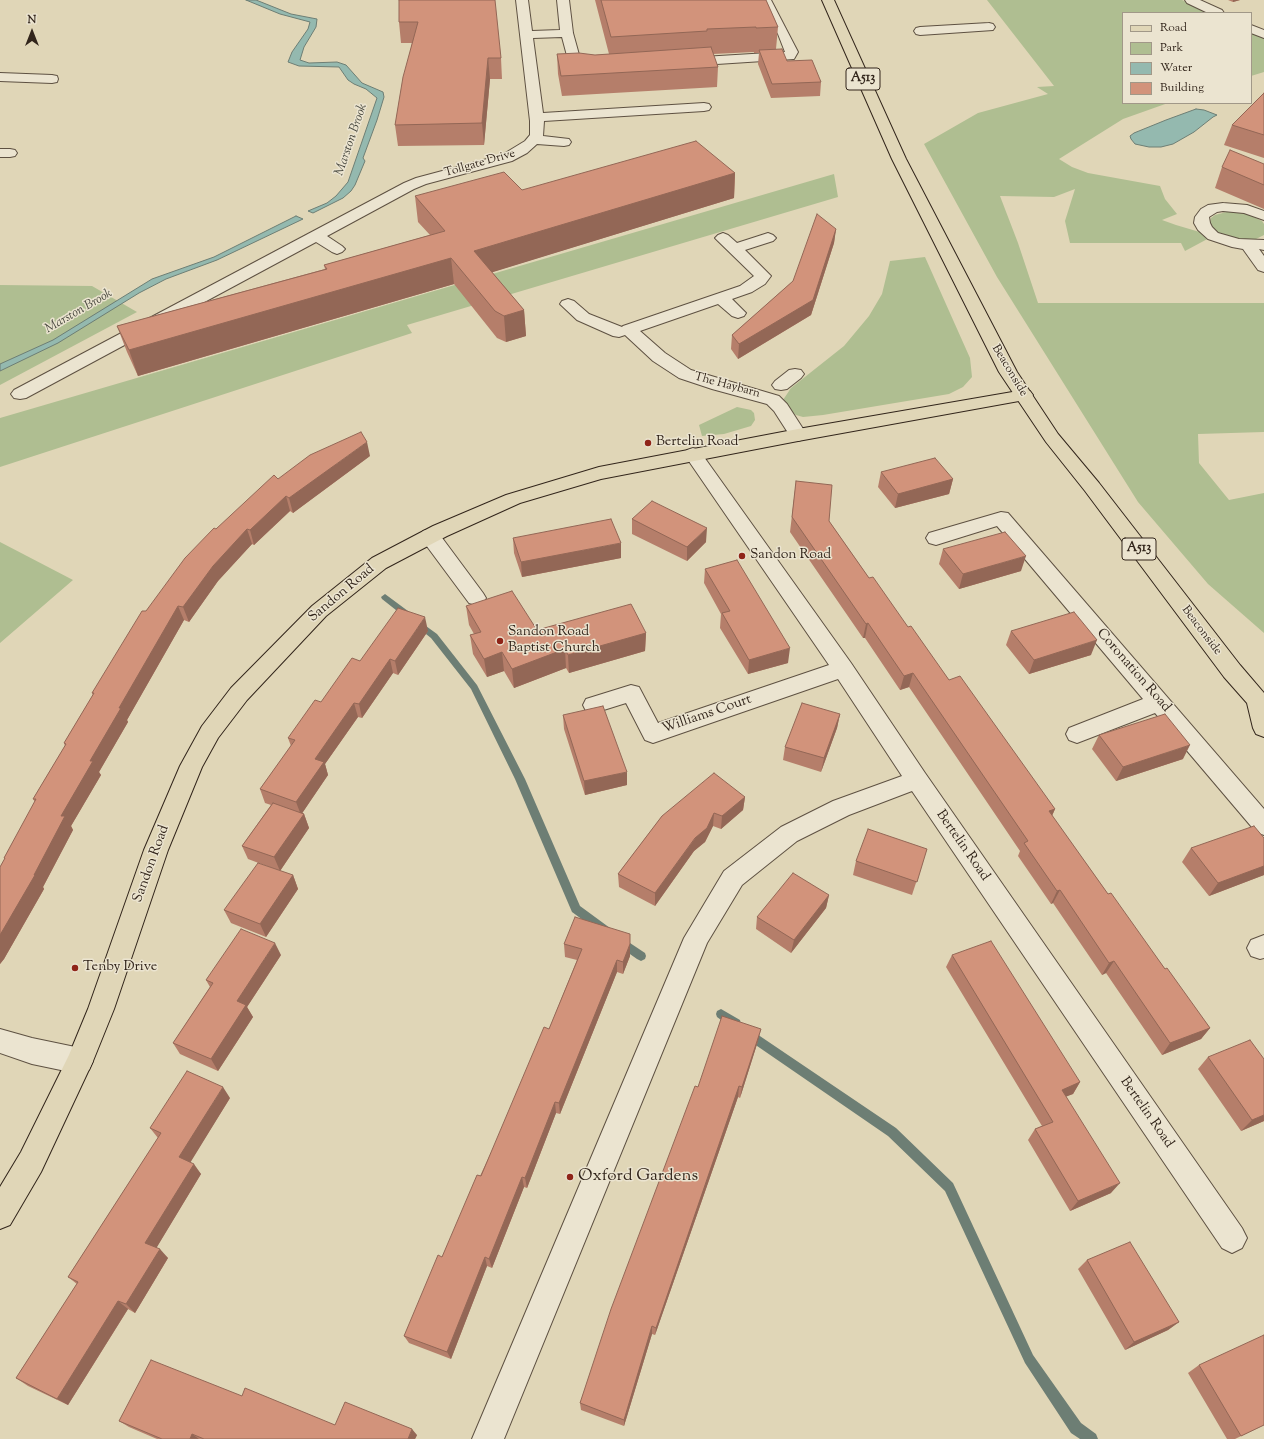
<!DOCTYPE html>
<style>
body{margin:0}
#map{position:relative;width:1264px;height:1439px;overflow:hidden;background:#e0d6b7;font-family:"Sorts Mill Goudy",serif}
canvas{display:block}
.legend{position:absolute;left:1122px;top:12px;width:130px;height:92px;box-sizing:border-box;background:#ebe4d0;border:1px solid #a19888;margin:0;padding:5px 7px;list-style:none;font-size:12px;color:#32251b}
.legend li{display:flex;align-items:center;gap:8px;height:20px}
.legend b{width:20px;border:1px solid #a19888}
.north{position:absolute;left:12px;top:12px;width:40px;height:40px;-webkit-text-stroke:3px #ebe4d0;paint-order:stroke;rotate:0deg;font-size:11px;font-weight:700;line-height:16px;text-align:center;color:#32251b}
.north::after{content:'';display:block;margin:auto;width:14px;height:18px;background:#32251b;clip-path:polygon(50% 0,100% 100%,50% 72%,0 100%)}
</style>
<div id="map">
<canvas width="1264" height="1439"></canvas>
<ul class="legend">
<li><b style="height:5px;background:#e0d6b7"></b>Road</li>
<li><b style="height:11px;background:#afbe91"></b>Park</li>
<li><b style="height:11px;background:#94b9af"></b>Water</li>
<li><b style="height:11px;background:#d2937b"></b>Building</li>
</ul>
<div class="north">N</div>
</div>
<script>
const ctx = document.querySelector('canvas').getContext('2d');
ctx.lineJoin = 'round';
function fill(path, color) {
  ctx.fillStyle = color;
  ctx.fill(path, 'evenodd');
}
function shape(rows) {
  const path = new Path2D();
  for (const r of rows) {
    path.moveTo(r[0], r[1]);
    for (let i = 2; i < r.length; i += 2) path.lineTo(r[i], r[i + 1]);
  }
  return path;
}
function stroke(path, color, width, dash) {
  ctx.strokeStyle = color;
  ctx.lineWidth = width;
  ctx.lineCap = dash ? 'butt' : 'round';
  ctx.setLineDash(dash || []);
  ctx.stroke(path);
}
function write(font, color, halo, rows, align = 'center') {
  ctx.font = font + ' "Sorts Mill Goudy",serif';
  ctx.lineWidth = 3;
  ctx.setLineDash([]);
  ctx.textBaseline = 'middle';
  ctx.strokeStyle = halo;
  ctx.fillStyle = color;
  for (const [text, x, y, turn = 0] of rows) {
    ctx.save();
    ctx.translate(x, y);
    ctx.rotate((+turn || 0) * Math.PI / 180);
    ctx.textAlign = isNaN(turn) ? turn : align;
    if (halo) ctx.strokeText(text, 0, 0);
    ctx.fillText(text, 0, 0);
    ctx.restore();
  }
}
fill(shape([
 [987,0,1182,0,1212,13,1123,13,1123,103,1168,103,1123,119,1059,159,1072,167,1088,173,1160,186,1165,199,1177,214,1162,220,1176,225,1213,236,1185,251,1181,243,1070,243,1065,221,1075,189,1054,197,1000,196,1018,243,1038,303,1264,303,1264,432,1198,434,1199,463,1229,500,1264,493,1264,633,1208,584,1138,502,997,277,924,144,978,113,1048,94,1037,87,1054,86],
 [1251,31,1264,37,1264,72,1251,76],
 [834,174,838,197,407,325,412,333,0,467,0,418],
 [1230,211,1248,214,1262,221,1264,224,1264,235,1254,240,1246,240,1226,237,1218,233,1212,228,1210,223,1211,218,1215,215],
 [925,257,970,358,972,377,963,387,949,394,823,415,803,417,796,415,789,410,783,400,791,388,844,346,869,316,882,294,890,261],
 [0,285,92,286,137,312,0,385],
 [737,407,751,410,754,413,755,420,751,426,724,434,702,436,699,425],
 [0,542,73,580,0,643]
]), '#afbe91');
const water = shape([
 [246,0,256,0,291,14,317,19,316,27,304,47,300,60,309,63,337,62,346,65,362,83,383,92,384,97,377,120,363,158,365,161,355,185,351,191,343,198,313,213,308,211,327,203,336,196,348,182,377,98,366,89,354,84,348,80,339,67,299,66,288,62,292,52,308,29,310,22,280,14,246,0],
 [1196,109,1204,110,1217,115,1213,117,1194,132,1173,144,1161,147,1149,147,1135,144,1131,139,1130,136,1134,133,1166,120,1196,109],
 [296,216,303,219,217,260,166,279,139,293,58,343,0,371,0,364,53,340,152,279,214,257,296,216]
]);
fill(water, '#94b9af');
stroke(water, '#6d7e74', 1);
fill(shape([
 [385,594,412,614,413,616,412,618,406,618,382,599,381,597,385,594],
 [419,621,437,634,477,685,525,779,580,906,610,928,611,931,610,934,606,936,602,934,572,912,515,779,471,689,431,638,416,626,415,624,419,621],
 [621,937,645,953,646,956,645,959,641,961,637,959,617,945,616,942,617,939,621,937],
 [721,1009,740,1020,741,1024,740,1028,736,1029,732,1028,717,1017,716,1014,717,1011,721,1009],
 [748,1028,896,1128,953,1183,1033,1355,1081,1423,1096,1434,1098,1439,1080,1439,1071,1433,1025,1363,945,1191,888,1136,744,1037,743,1033,744,1029,748,1028]
]), '#6d7e74');
const minor = shape([
 [516,0,528,0,532,31,560,30,557,0,569,0,573,33,581,62,586,64,599,66,600,69,599,72,594,73,578,71,570,67,562,37,533,38,543,113,704,103,709,104,711,107,709,110,704,111,544,121,543,136,569,139,571,142,569,145,564,146,537,144,527,153,512,161,426,184,414,189,327,236,342,246,345,249,342,252,337,254,332,252,316,242,26,398,20,399,14,398,11,394,14,390,404,183,416,178,502,155,525,141,530,135,530,121,516,0],
 [759,0,771,0,798,52,794,59,686,66,681,65,680,62,681,59,686,58,785,52,778,34,759,0],
 [1185,0,1200,0,1222,10,1224,13,1208,13,1187,3,1185,0],
 [989,23,993,24,995,27,993,30,920,35,916,34,914,31,916,28,920,27,989,23],
 [1251,25,1264,30,1264,38,1251,33,1251,25],
 [0,73,52,75,57,76,58,79,57,82,52,83,0,81,0,73],
 [0,149,10,149,15,150,17,153,15,156,10,157,0,157,0,149],
 [1223,203,1247,205,1264,211,1264,220,1244,213,1223,211,1217,212,1209,217,1210,223,1212,227,1218,233,1239,239,1264,240,1264,250,1259,249,1264,256,1264,272,1258,270,1243,249,1232,247,1208,239,1198,230,1194,223,1195,217,1201,209,1208,205,1223,203],
 [723,233,728,235,737,243,768,233,773,235,776,238,773,241,745,250,771,276,765,284,752,292,732,299,746,313,744,316,738,318,732,316,718,304,640,331,665,353,691,370,779,396,787,404,807,435,804,439,798,441,792,439,774,411,767,404,712,389,679,378,653,361,625,335,619,337,613,336,577,320,560,304,562,301,568,299,574,301,589,314,622,327,623,326,740,286,754,276,718,241,715,238,718,235,723,233],
 [795,369,801,370,804,374,801,378,787,389,781,390,775,389,772,385,775,381,789,370,795,369],
 [693,448,699,450,851,663,925,773,1242,1228,1247,1238,1242,1248,1232,1253,1222,1248,912,791,849,815,797,841,742,885,707,943,504,1439,472,1439,684,938,724,871,781,827,833,801,902,776,838,679,653,743,645,740,626,703,594,713,586,711,583,705,586,699,631,685,639,687,658,723,829,665,684,454,687,450,693,448],
 [1001,512,1008,513,1264,809,1264,835,1256,832,1155,713,1077,743,1069,740,1066,734,1069,728,1143,699,997,526,936,545,929,543,926,538,929,533,1001,512],
 [430,529,437,531,483,593,486,598,483,603,476,605,469,603,423,541,420,536,423,531,430,529],
 [1264,935,1264,958,1260,959,1251,956,1247,948,1251,940,1264,935],
 [0,1029,32,1038,80,1048,89,1052,93,1061,89,1070,80,1074,32,1064,0,1053,0,1029]
]);
const major = shape([
 [1024,390,1030,391,1033,395,1030,399,798,441,601,479,520,503,447,536,386,568,326,616,247,700,218,738,202,767,168,850,114,1009,93,1061,41,1172,10,1225,0,1229,0,1187,21,1152,69,1055,88,1009,144,850,180,766,202,726,231,688,312,606,372,558,433,526,506,495,599,467,798,429,1024,390]
]);
const highway = shape([
 [822,0,834,0,906,159,1017,372,1058,434,1099,483,1240,665,1264,693,1264,737,1256,734,1253,728,1247,703,1224,677,1085,491,1046,442,999,372,892,159,822,0]
]);
stroke(minor, '#5e5142', 2);
stroke(major, '#32251b', 2);
stroke(highway, '#32251b', 2);
fill(minor, '#ebe4d0');
fill(major, '#e0d6b7');
fill(highway, '#e0d6b7');
fill(shape([
 [399,0,501,58,502,79,490,79,484,145,398,146,395,125,412,43,401,43,399,22],
 [595,0,766,0,778,27,776,49,787,61,821,82,820,96,771,98,758,64,759,53,754,53,754,52,713,54,718,67,717,87,562,96,558,74,557,54,595,55,609,54],
 [1228,0,1240,0,1233,2],
 [1264,93,1264,158,1224,145,1232,125],
 [1264,164,1264,209,1215,188,1222,167],
 [735,173,734,198,492,272,524,310,526,336,506,342,497,338,454,284,138,376,127,352,117,326,325,269,324,265,430,235,418,222,415,196,522,190],
 [836,229,834,243,811,315,738,359,731,349,732,335,793,281],
 [370,456,293,513,290,511,254,545,252,544,218,581,189,622,184,620,127,720,128,722,99,772,101,775,71,826,73,830,43,887,44,889,4,959,0,964,0,867,5,859,4,858,35,802,33,799,65,746,64,743,93,695,92,693,146,611,216,529,278,479],
 [881,472,953,479,949,494,895,508,878,487],
 [796,481,829,521,869,578,908,627,949,680,1055,809,1052,816,1108,894,1210,1028,1201,1039,1162,1055,1106,973,1102,975,1053,903,1051,904,1018,856,1020,851,909,687,900,690,865,638,863,638,790,532],
 [632,519,706,542,687,561,632,534],
 [513,538,621,558,522,577,514,553],
 [943,549,1021,571,959,589,939,564],
 [705,569,788,663,748,674,720,628,721,614,704,583],
 [466,606,537,630,646,633,645,651,569,673,566,668,514,688,504,671,487,677,473,654,470,635,474,634,469,625],
 [428,631,398,675,393,673,362,718,358,717,325,764,328,775,302,813,304,814,309,828,280,871,248,859,242,846,271,805,265,803,260,789,291,746,288,738,360,661],
 [1011,631,1091,655,1029,674,1006,645],
 [840,714,837,728,821,772,783,760,785,747],
 [563,715,627,785,585,795,564,729],
 [1099,735,1183,759,1116,781,1092,749],
 [745,797,743,810,721,829,713,826,705,842,694,851,655,906,619,887,618,874,662,816],
 [1264,838,1264,875,1209,896,1182,862,1191,848],
 [927,849,912,895,853,875,856,861],
 [293,875,298,889,266,937,231,923,224,910],
 [829,895,826,908,791,953,756,929,757,917],
 [630,934,630,956,623,974,617,972,560,1114,556,1113,527,1188,524,1187,492,1268,487,1266,451,1359,409,1343,404,1336,442,1257,549,1029,577,960,565,957,564,944],
 [281,955,247,1007,253,1017,218,1071,180,1054,173,1043,210,987,206,980],
 [952,955,1080,1082,1073,1094,1066,1096,1111,1193,1070,1211,1028,1140,1035,1129,1042,1126,946,967],
 [758,1041,740,1098,738,1097,655,1335,652,1334,624,1426,581,1410,580,1403,698,1087],
 [1208,1057,1264,1059,1264,1121,1241,1131,1198,1069],
 [230,1098,190,1162,201,1174,156,1248,168,1258,135,1313,128,1309,68,1405,28,1386,16,1378,77,1284,68,1277,158,1138,150,1128],
 [1087,1260,1179,1322,1168,1330,1125,1350,1078,1269],
 [1199,1365,1264,1425,1235,1439,1227,1439,1188,1373],
 [242,1396,335,1425,417,1435,415,1439,157,1439,129,1427,119,1421]
]), '#b57e6a');
fill(shape([
 [1233,0,1240,0,1233,2],
 [488,58,490,79,484,145,482,123],
 [735,173,734,198,477,277,474,251],
 [836,229,834,243,811,315,738,359,739,344,813,300],
 [451,258,454,284,138,376,129,350],
 [524,310,526,336,506,342,504,316],
 [367,442,370,456,293,513,289,498],
 [953,479,949,494,895,508,898,494],
 [286,496,290,511,254,545,250,530],
 [707,528,706,542,687,561,687,547],
 [247,529,252,544,218,581,189,622,183,607,213,566],
 [621,543,621,558,522,577,521,562],
 [1026,556,1021,571,959,589,963,574],
 [178,606,184,620,127,720,128,722,99,772,101,775,71,826,73,830,43,887,44,889,4,959,0,964,0,935,34,875,61,816,90,761,119,708],
 [425,617,428,631,398,675,395,661],
 [868,623,865,638,863,638,866,624],
 [646,633,645,651,569,673,568,655],
 [1097,640,1091,655,1029,674,1034,660],
 [790,648,788,663,748,674,749,660],
 [565,649,566,668,514,688,512,669],
 [502,652,504,671,487,677,484,659],
 [390,659,393,673,362,718,359,704],
 [913,673,909,687,900,690,904,676],
 [354,703,358,717,325,764,328,775,301,815,296,802,315,759],
 [840,714,837,728,821,772,824,758],
 [1190,745,1183,759,1116,781,1123,767],
 [627,772,627,785,585,795,584,781],
 [745,797,743,810,721,829,722,816],
 [1055,809,1049,822,1049,811],
 [714,813,713,826,705,842,694,851,655,906,655,893],
 [304,814,309,828,280,871,274,857],
 [1264,866,1264,875,1209,896,1218,883],
 [293,875,298,889,266,937,260,924],
 [1060,890,1053,903,1051,904,1057,891],
 [829,895,826,908,791,953,794,940],
 [275,943,281,955,247,1007,253,1017,218,1071,211,1059,237,1001],
 [630,944,630,956,623,974,623,962],
 [617,960,617,972,560,1114,559,1103],
 [1114,961,1106,973,1102,975,1109,963],
 [1210,1028,1201,1039,1162,1055,1170,1043],
 [761,1029,758,1041,740,1098,742,1087],
 [1080,1082,1073,1094,1055,1101,1062,1090],
 [739,1086,738,1097,655,1335,656,1328],
 [223,1087,230,1098,187,1168,179,1157],
 [555,1102,556,1113,527,1188,525,1178],
 [1264,1115,1264,1121,1241,1131,1252,1120],
 [194,1164,201,1174,154,1252,145,1243],
 [522,1177,524,1187,492,1268,489,1259],
 [1120,1183,1111,1193,1070,1211,1078,1201],
 [160,1249,168,1258,135,1313,126,1304],
 [485,1257,487,1266,451,1359,447,1352],
 [118,1301,128,1309,68,1405,57,1399],
 [1179,1322,1168,1330,1125,1350,1134,1342],
 [652,1326,652,1334,624,1426,624,1420],
 [412,1429,417,1435,415,1439,408,1439],
 [192,1434,199,1439,190,1439]
]), '#936756');
const building = shape([
 [399,0,495,0,501,58,488,58,482,123,395,125,403,77,418,22,399,22,399,0],
 [601,0,766,0,778,27,756,28,756,27,707,29,707,31,611,37,601,0],
 [711,47,718,67,561,76,557,54,579,53,595,55,711,47],
 [782,49,787,61,812,60,821,82,772,84,759,50,782,49],
 [1264,93,1264,135,1232,125,1264,93],
 [696,141,735,173,474,251,524,310,504,316,495,311,451,258,129,350,117,326,327,269,324,265,445,231,415,196,504,172,522,190,696,141],
 [1230,150,1264,164,1264,185,1222,167,1230,150],
 [817,214,836,229,813,300,739,344,732,335,793,281,817,214],
 [361,432,367,442,289,498,286,496,250,530,247,529,213,566,183,607,178,606,119,708,121,708,90,761,93,761,61,816,65,816,34,875,35,875,0,935,0,867,5,858,4,858,36,799,33,799,66,744,64,743,94,693,92,693,142,611,146,611,185,558,214,528,216,529,274,475,278,479,310,455,361,432],
 [935,458,953,479,898,494,881,472,935,458],
 [796,481,832,485,829,521,869,578,873,577,908,627,911,626,949,680,960,676,1055,809,1049,811,1108,894,1111,893,1165,969,1167,968,1210,1028,1170,1043,1114,961,1109,963,1060,890,1057,891,1024,843,1028,841,913,673,904,676,868,623,866,624,792,517,796,481],
 [652,501,707,528,687,547,632,519,652,501],
 [611,519,621,543,521,562,513,538,611,519],
 [1005,532,1026,556,963,574,943,549,1005,532],
 [737,560,790,648,749,660,722,613,730,611,705,569,737,560],
 [512,591,537,630,631,604,646,633,568,655,565,649,512,669,502,652,484,659,470,635,481,632,466,606,512,591],
 [398,608,425,617,395,661,390,659,359,704,354,703,315,759,324,762,296,802,260,789,295,740,288,738,315,700,321,702,352,658,360,661,398,608],
 [1074,612,1097,640,1034,660,1011,631,1074,612],
 [802,703,840,714,824,758,785,747,802,703],
 [603,706,627,772,584,781,563,715,603,706],
 [1165,714,1190,745,1123,767,1099,735,1165,714],
 [714,773,745,797,722,816,714,813,707,828,695,838,655,893,618,874,662,816,714,773],
 [273,803,304,814,274,857,242,846,273,803],
 [1254,826,1264,838,1264,866,1218,883,1191,848,1254,826],
 [868,829,927,849,917,882,856,861,868,829],
 [258,863,293,875,260,924,224,910,258,863],
 [793,873,829,895,794,940,757,917,793,873],
 [575,917,630,934,630,944,623,962,617,960,559,1103,555,1102,525,1178,522,1177,489,1259,485,1257,447,1352,404,1336,438,1255,442,1257,477,1175,481,1176,544,1027,549,1029,582,949,564,944,575,917],
 [241,929,275,943,237,1001,246,1005,211,1059,173,1043,213,983,206,980,241,929],
 [991,941,1080,1082,1062,1090,1120,1183,1078,1201,1035,1129,1053,1122,952,955,991,941],
 [722,1016,761,1029,742,1087,739,1086,656,1328,652,1326,624,1420,580,1403,611,1309,695,1086,698,1087,722,1016],
 [1250,1040,1264,1059,1264,1115,1252,1120,1208,1057,1250,1040],
 [187,1071,223,1087,179,1157,194,1164,145,1243,160,1249,126,1304,118,1301,57,1399,16,1378,78,1282,68,1277,161,1133,150,1128,187,1071],
 [1130,1242,1179,1322,1134,1342,1087,1260,1130,1242],
 [1264,1335,1264,1425,1241,1436,1199,1365,1264,1335],
 [151,1360,242,1396,245,1388,335,1425,345,1402,412,1429,408,1439,204,1439,192,1434,190,1439,162,1439,119,1421,151,1360]
]);
fill(building, '#d2937b');
stroke(building, '#936756', 1);
for (const [x, y, r, color] of [
 [648,443,4,"#8f2418"],
 [742,556,4,"#8f2418"],
 [500,641,4,"#8f2418"],
 [75,968,4,"#8f2418"],
 [570,1177,4,"#8f2418"]
]) {
  const dot = new Path2D();
  dot.arc(x, y, r, 0, 2 * Math.PI);
  ctx.fillStyle = color;
  ctx.fill(dot);
  stroke(dot, '#ebe4d0', 1.5);
}
write('12px', '#32251b', '#ebe4d0', [
 ["Tollgate Drive",480,164,-16],
 ["Beaconside",1009,371,59],
 ["The Haybarn",727,386,15],
 ["Beaconside",1201,631,53]
]);
for (const [x, y, w] of [
 [863,79,34],
 [1139,549,34]
]) {
  const box = new Path2D();
  box.roundRect(x - w / 2, y - 11, w, 22, 3);
  ctx.fillStyle = '#ebe4d0';
  ctx.fill(box);
  stroke(box, '#32251b', 1);
}
write('bold 13px', '#32251b', null, [
 ["A513",863,79],
 ["A513",1139,549]
]);
write('italic 13px', '#4a4a40', '#ebe4d0', [
 ["Marston Brook",352,140,-71],
 ["Marston Brook",79,312,-30]
]);
write('14px', '#32251b', '#ebe4d0', [
 ["Bertelin Road",656,443],
 ["Sandon Road",750,556],
 ["Sandon Road",508,633],
 ["Baptist Church",508,649],
 ["Tenby Drive",83,968]
], 'left');
write('14px', '#32251b', '#ebe4d0', [
 ["Sandon Road",342,594,-40],
 ["Coronation Road",1133,671,49],
 ["Williams Court",707,715,-19],
 ["Bertelin Road",962,846,55],
 ["Sandon Road",152,864,-70],
 ["Bertelin Road",1146,1113,55]
]);
write('17px', '#32251b', '#ebe4d0', [
 ["Oxford Gardens",578,1177]
], 'left');
</script>
